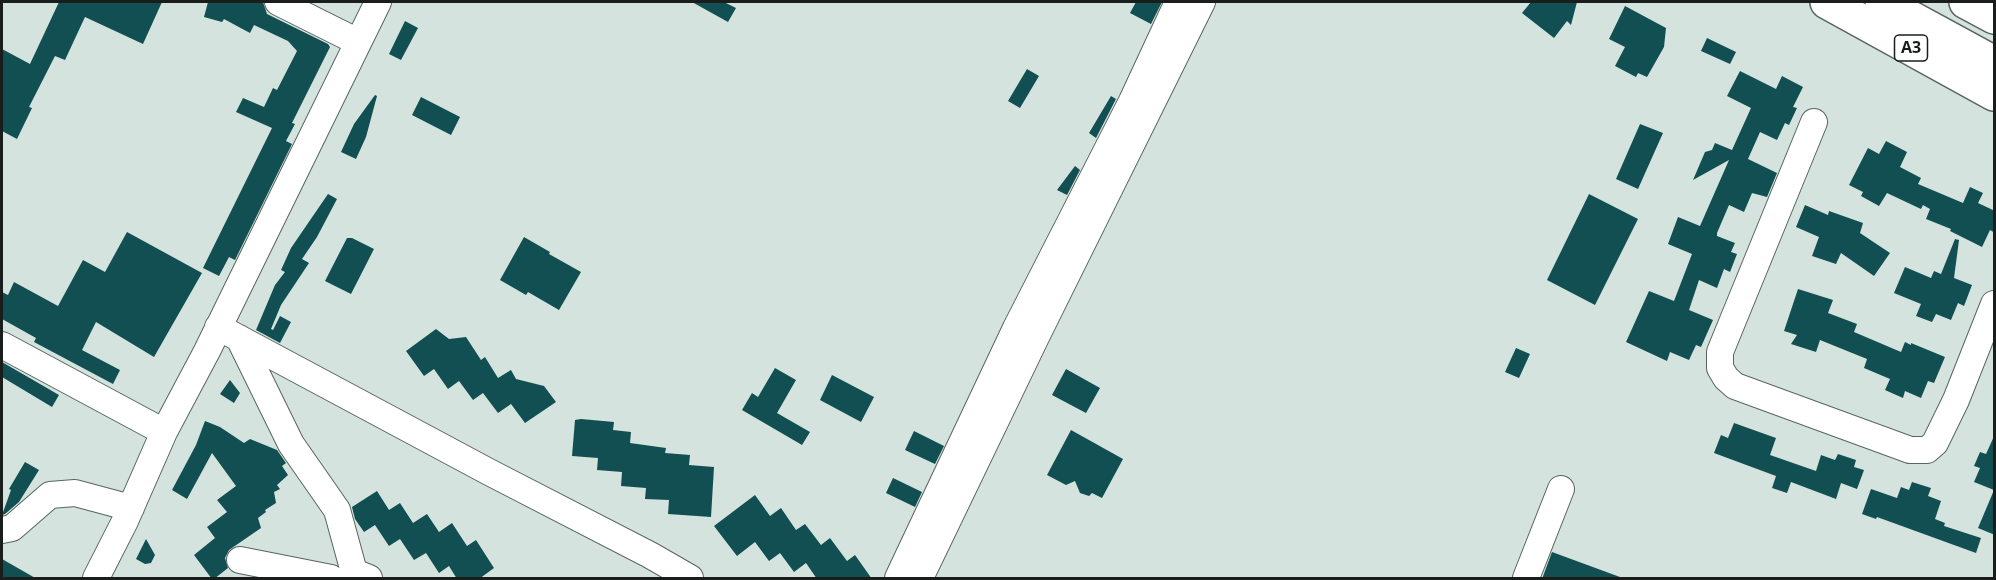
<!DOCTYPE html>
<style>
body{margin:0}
#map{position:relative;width:1996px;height:580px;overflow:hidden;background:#d4e3dd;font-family:"Open Sans",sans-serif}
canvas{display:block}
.frame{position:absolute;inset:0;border:3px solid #191e1c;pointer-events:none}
</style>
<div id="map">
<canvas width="1996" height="580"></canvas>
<div class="frame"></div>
</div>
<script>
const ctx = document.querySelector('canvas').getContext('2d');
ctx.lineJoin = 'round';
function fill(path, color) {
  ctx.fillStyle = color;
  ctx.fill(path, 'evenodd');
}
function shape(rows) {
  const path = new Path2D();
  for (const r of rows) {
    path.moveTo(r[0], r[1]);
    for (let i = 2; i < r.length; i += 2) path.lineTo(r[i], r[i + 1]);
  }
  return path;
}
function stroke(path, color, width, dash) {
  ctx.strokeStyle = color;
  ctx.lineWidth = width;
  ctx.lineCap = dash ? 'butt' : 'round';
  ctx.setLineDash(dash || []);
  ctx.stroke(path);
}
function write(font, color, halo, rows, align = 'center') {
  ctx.font = font + ' "Open Sans",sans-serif';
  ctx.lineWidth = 6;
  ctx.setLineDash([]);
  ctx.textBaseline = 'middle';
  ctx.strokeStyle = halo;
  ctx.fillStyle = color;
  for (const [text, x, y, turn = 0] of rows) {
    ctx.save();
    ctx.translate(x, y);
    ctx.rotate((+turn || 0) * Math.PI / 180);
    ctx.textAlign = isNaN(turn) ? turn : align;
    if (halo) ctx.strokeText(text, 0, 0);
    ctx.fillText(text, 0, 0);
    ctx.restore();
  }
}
fill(shape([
 [59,2,162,2,143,44,85,17,65,60,55,56,29,107,32,108,17,139,2,131,2,49,30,64],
 [208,2,263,2,267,14,328,44,330,47,292,123,295,124,286,141,292,144,235,260,229,257,219,276,203,268,272,128,236,112,243,98,264,107,273,88,277,90,297,51,288,41,254,25,250,33,224,19,222,22,204,17],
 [692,2,724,2,736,8,728,22],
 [1136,2,1162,2,1151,24,1130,13],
 [1531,2,1577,2,1571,25,1567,21,1554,38,1522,13],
 [1625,6,1666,28,1664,47,1647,77,1638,73,1636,77,1615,66,1625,47,1609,39],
 [405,21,418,28,401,60,389,54],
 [1707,38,1736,52,1730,64,1701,51],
 [1027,69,1039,76,1020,108,1008,101],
 [1740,71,1776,89,1782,76,1803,87,1793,107,1797,108,1789,125,1785,123,1777,140,1760,132,1748,159,1777,173,1767,197,1752,193,1744,212,1729,205,1717,233,1717,236,1735,243,1731,252,1737,254,1730,272,1724,269,1717,288,1699,280,1689,310,1713,320,1701,347,1696,345,1689,360,1670,352,1667,361,1626,342,1649,291,1674,301,1692,254,1668,244,1678,217,1700,226,1729,160,1693,180,1705,152,1712,150,1715,143,1732,150,1751,108,1727,96],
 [375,95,377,96,366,137,356,159,341,152,354,124],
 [1111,96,1116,99,1096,138,1089,133],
 [421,97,460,117,451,135,412,115],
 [1640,124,1663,133,1638,189,1616,179],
 [1886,141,1907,152,1900,167,1921,178,1918,184,1963,203,1970,187,1983,193,1978,203,1995,211,1995,233,1990,230,1982,247,1950,231,1951,229,1926,219,1930,209,1923,205,1921,209,1887,193,1879,206,1861,196,1863,192,1849,185,1868,148,1879,154],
 [1075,166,1080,170,1067,195,1057,190],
 [328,194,337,199,317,237,302,259,309,263,281,305,271,329,273,330,280,316,291,322,280,343,256,330,275,285,285,272,281,270,291,248],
 [1589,194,1638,219,1595,305,1547,280],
 [1805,205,1828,215,1829,211,1863,223,1860,233,1890,253,1874,276,1841,253,1836,264,1812,256,1819,237,1796,227],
 [127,232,202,273,154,357,96,322,82,350,120,370,113,384,34,342,36,338,2,319,2,292,8,295,14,282,58,306,83,260,105,272],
 [524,237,550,252,549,254,581,272,559,310,528,292,526,295,500,280],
 [347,238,352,238,374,249,351,294,325,281],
 [1955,239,1959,240,1954,278,1972,285,1964,306,1958,303,1951,320,1936,314,1932,322,1916,316,1921,304,1894,293,1905,267,1931,278,1934,271,1941,274],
 [1798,289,1833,300,1828,313,1857,324,1854,332,1901,352,1905,342,1911,345,1911,343,1945,357,1934,383,1928,381,1921,398,1905,391,1903,398,1885,390,1890,379,1864,368,1867,359,1820,340,1816,352,1791,344,1797,335,1784,331],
 [436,329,449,339,466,337,481,360,485,357,498,378,511,370,516,379,544,386,556,402,525,423,511,404,498,413,483,393,473,400,459,381,448,389,434,369,424,376,406,351],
 [1516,348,1530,354,1519,378,1505,372],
 [2,362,59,395,52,407,2,377],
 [775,368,796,380,777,413,810,432,802,445,742,410,752,393,758,397],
 [1066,369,1100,388,1086,413,1052,395],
 [832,375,874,397,861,422,820,400],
 [230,380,240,393,234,403,220,394],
 [581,419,614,422,613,430,631,432,630,443,666,448,665,453,690,455,689,465,714,467,711,517,668,514,669,500,645,499,646,488,621,486,622,472,597,470,598,458,572,456,575,420],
 [205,421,220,427,244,443,250,439,277,450,286,463,282,466,288,475,277,485,280,489,274,492,276,503,265,510,266,512,258,518,261,528,229,550,225,558,228,568,214,579,212,579,194,555,215,538,207,527,227,512,217,500,236,486,212,453,187,499,172,490,196,445],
 [1734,423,1776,438,1770,455,1816,471,1821,455,1835,460,1838,454,1856,460,1854,467,1864,470,1857,489,1841,483,1836,499,1791,482,1787,493,1772,488,1776,476,1714,453,1721,435,1728,438],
 [1071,430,1123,459,1102,498,1092,493,1089,496,1080,493,1075,481,1066,485,1047,475],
 [914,431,944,446,935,464,905,450],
 [1995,434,1995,535,1978,528,1994,490,1974,482,1980,468,1974,466,1980,452,1986,454],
 [25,462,39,470,19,502,5,514,2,515,11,490,9,489],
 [893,478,922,492,915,507,886,493],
 [1912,482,1931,488,1928,496,1941,501,1935,519,1945,523,1944,526,1981,538,1976,553,1877,517,1876,519,1862,514,1871,489,1897,498,1901,487,1909,490],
 [377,491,389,510,400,503,413,523,427,514,439,532,452,523,467,546,476,540,494,568,479,579,457,579,449,566,439,573,426,553,414,560,400,539,389,546,375,525,364,532,355,519,352,507],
 [755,495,770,516,781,508,796,530,805,524,821,545,830,538,847,561,855,555,872,579,817,579,806,563,794,572,780,553,769,561,755,542,737,556,714,526],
 [146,539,155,555,151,563,145,564,136,559],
 [1552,552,1620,577,1619,579,1542,579],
 [2,559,37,579,2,579]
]), '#114f52');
const minor = shape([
 [278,2,358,42],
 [1814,122,1720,352,1720,368,1726,378,1735,386,1910,450,1927,450,1935,443,1956,400,1994,304],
 [218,327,489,472,650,555,690,578],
 [239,338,291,444,337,510,354,572,369,578],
 [2,345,164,432],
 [2,530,12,528,50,495,75,493,131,508],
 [240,560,331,578],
 [96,578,125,521,164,432,207,351,378,2],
 [898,578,1016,328,1132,101,1178,2],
 [920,578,1036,337,1202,2],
 [1526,578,1561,489]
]);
const major = shape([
 [1827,2,1994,94]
]);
const highway = shape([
 [1882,2,1994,63],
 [1966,2,1994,17]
]);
stroke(minor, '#586560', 28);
stroke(major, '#586560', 36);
stroke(highway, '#586560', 36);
stroke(minor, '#fff', 26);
stroke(major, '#fff', 33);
stroke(highway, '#fff', 33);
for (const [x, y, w] of [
 [1911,48,33]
]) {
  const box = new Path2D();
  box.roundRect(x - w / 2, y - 13, w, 26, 4.5);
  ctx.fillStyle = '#fff';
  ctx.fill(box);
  stroke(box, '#191e1c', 1.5);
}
write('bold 16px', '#191e1c', null, [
 ["A3",1911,48]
]);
</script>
